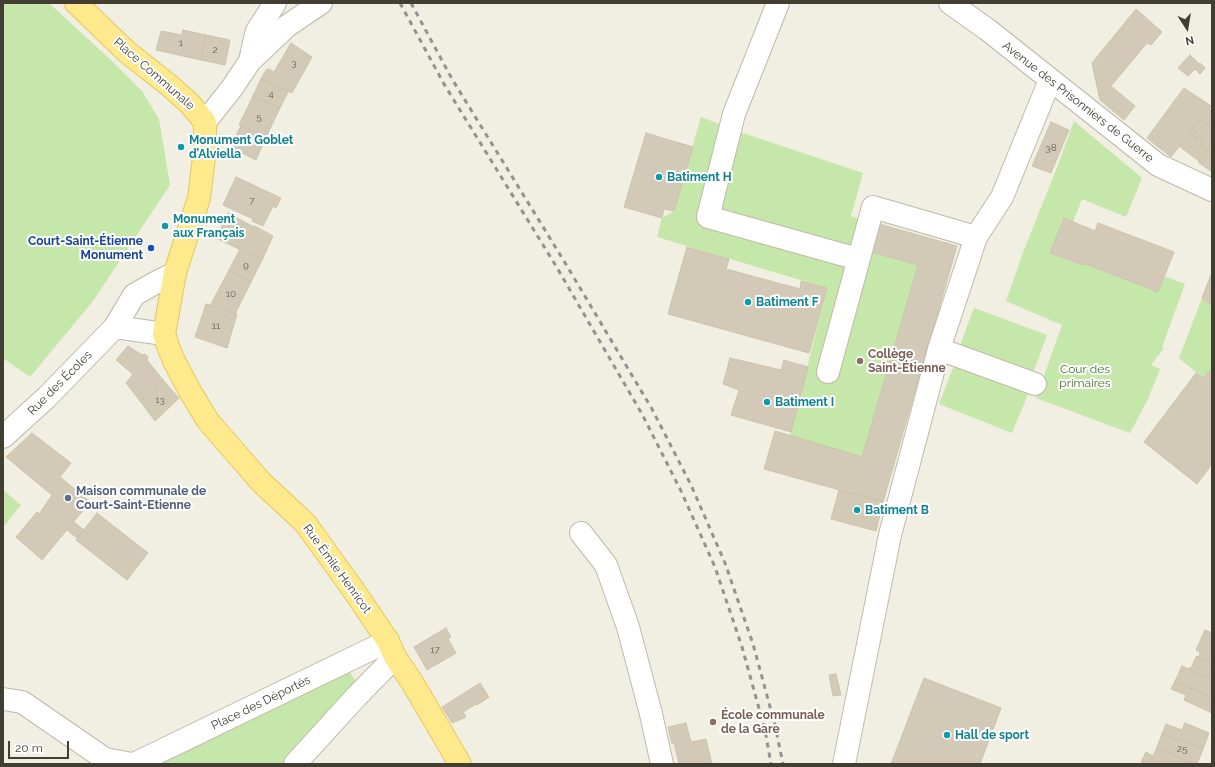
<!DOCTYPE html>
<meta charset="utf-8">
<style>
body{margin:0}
#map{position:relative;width:1215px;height:767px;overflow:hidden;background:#f1eee2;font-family:Raleway,sans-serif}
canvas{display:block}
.frame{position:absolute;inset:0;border:4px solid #423e32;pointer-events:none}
.north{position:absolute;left:1167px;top:8px;width:40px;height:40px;-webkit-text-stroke:3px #fff;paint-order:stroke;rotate:168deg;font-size:11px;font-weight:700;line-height:16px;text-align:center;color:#423e32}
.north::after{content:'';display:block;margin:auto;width:14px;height:18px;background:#423e32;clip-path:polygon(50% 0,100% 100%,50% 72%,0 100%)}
.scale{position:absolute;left:8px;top:741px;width:61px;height:18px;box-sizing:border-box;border:2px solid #423e32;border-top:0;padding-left:5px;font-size:12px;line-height:14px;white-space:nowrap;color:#423e32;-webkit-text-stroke:3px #fff;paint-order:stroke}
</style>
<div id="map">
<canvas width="1215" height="767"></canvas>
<div class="frame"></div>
<div class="north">N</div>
<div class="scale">20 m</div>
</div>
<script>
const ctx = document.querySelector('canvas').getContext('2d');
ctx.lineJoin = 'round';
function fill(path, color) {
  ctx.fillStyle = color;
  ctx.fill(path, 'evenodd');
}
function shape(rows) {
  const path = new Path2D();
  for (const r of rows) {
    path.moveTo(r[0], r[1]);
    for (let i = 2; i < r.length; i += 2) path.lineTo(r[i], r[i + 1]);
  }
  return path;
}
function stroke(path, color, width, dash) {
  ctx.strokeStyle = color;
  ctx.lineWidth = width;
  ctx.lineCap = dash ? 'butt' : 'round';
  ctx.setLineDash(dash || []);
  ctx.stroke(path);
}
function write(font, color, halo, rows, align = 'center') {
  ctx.font = font + ' Raleway,sans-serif';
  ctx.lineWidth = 4;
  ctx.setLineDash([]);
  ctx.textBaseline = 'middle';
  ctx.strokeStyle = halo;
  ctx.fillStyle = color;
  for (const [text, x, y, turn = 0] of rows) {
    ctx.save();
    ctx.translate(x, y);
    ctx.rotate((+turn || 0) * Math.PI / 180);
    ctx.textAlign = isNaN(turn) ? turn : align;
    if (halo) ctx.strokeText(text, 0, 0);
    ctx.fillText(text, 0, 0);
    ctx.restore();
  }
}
fill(shape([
 [3,3,49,3,113,62,142,91,159,119,170,185,93,301,30,377,3,358],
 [701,117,740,132,863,173,851,216,879,224,871,252,918,265,862,457,790,436,827,288,657,237,662,218,674,211],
 [1074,121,1142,178,1126,217,1082,199,1073,222,1063,219,1051,253,1082,265,1083,263,1158,292,1164,276,1185,284,1162,347,1164,348,1151,365,1160,369,1148,399,1130,433,1036,398,1062,325,1006,301,1024,250,1058,165],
 [1202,298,1212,306,1212,368,1203,378,1179,358],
 [974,308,1047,335,1032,376,959,348],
 [955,363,1029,392,1012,433,939,404],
 [3,490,21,505,5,525,3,523],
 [344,663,353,677,364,690,295,764,134,764]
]), '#c5e7a9');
const building = shape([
 [1136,9,1162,32,1151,45,1147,43,1111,86,1135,106,1124,120,1100,100,1092,63,1136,9],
 [183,30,206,35,201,60,156,50,161,31,182,35,183,30],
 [206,35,230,40,225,65,201,60,206,35],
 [291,43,312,57,292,93,261,79,266,70,269,69,274,72,291,43],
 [1190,55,1199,64,1200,63,1205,68,1200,74,1195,69,1188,76,1178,68,1190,55],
 [261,79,288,92,280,108,253,96,261,79],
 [1184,88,1211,106,1171,157,1147,138,1184,88],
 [253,96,280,108,266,137,239,125,253,96],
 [1208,108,1212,111,1212,128,1200,119,1208,108],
 [1200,119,1212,128,1212,143,1208,149,1201,144,1202,142,1190,133,1200,119],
 [1051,122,1069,130,1051,173,1032,166,1051,122],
 [241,126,266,137,256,160,230,147,241,126],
 [646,133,693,147,674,211,664,209,662,218,624,207,646,133],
 [1190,133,1202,142,1201,144,1208,149,1199,161,1179,146,1190,133],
 [1212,143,1212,172,1198,162,1212,143],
 [236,177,281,198,276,208,273,206,263,226,252,221,253,219,223,205,236,177],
 [228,213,252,226,255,226,273,236,262,260,216,238,228,213],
 [1064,218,1095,231,1098,223,1174,252,1158,292,1083,263,1083,265,1050,253,1064,218],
 [879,224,957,246,883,502,764,469,775,431,862,457,918,265,871,252,879,224],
 [687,247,729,259,726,269,730,270,800,289,801,281,827,288,809,353,668,314,687,247],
 [240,249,262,260,251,282,229,270,240,249],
 [229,270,251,282,235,314,210,306,229,270],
 [1212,272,1212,306,1202,298,1212,272],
 [206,304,237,314,227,348,195,337,206,304],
 [128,346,142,355,145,354,148,357,147,360,163,380,140,401,126,383,133,374,116,360,128,346],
 [730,358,781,370,784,360,808,367,791,432,731,415,739,390,723,384,730,358],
 [1212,368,1212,464,1197,484,1144,442,1196,373,1203,378,1212,368],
 [163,380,179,398,155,421,140,401,163,380],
 [32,433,71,463,60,477,90,502,42,560,16,537,37,512,39,514,52,495,6,457,32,433],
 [839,490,883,502,876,531,831,519,839,490],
 [97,513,148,553,127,580,76,540,97,513],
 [74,522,84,530,77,538,67,530,74,522],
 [446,628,451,637,448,639,456,653,427,670,414,647,446,628],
 [1205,630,1212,633,1212,664,1196,657,1197,656,1199,657,1200,652,1196,650,1205,630],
 [1196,657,1212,664,1212,679,1189,669,1190,667,1191,668,1196,657],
 [1182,666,1212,679,1212,698,1175,681,1182,666],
 [836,674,841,695,833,696,829,675,836,674],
 [924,678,1001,708,980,764,891,764,924,678],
 [1175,681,1212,698,1212,713,1184,700,1186,695,1171,689,1175,681],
 [480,683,489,697,477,705,476,704,463,712,466,717,452,723,442,707,480,683],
 [686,723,691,742,706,739,712,764,679,764,674,743,672,744,668,727,686,723],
 [1185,723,1209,733,1203,749,1162,734,1166,724,1182,730,1185,723],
 [1162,734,1203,749,1197,764,1193,764,1157,747,1162,734],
 [1157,747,1162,749,1193,764,1146,764,1141,762,1146,752,1153,756,1157,747]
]);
fill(building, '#d2cab7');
stroke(building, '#cdc3aa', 1);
const minor = shape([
 [778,3,734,114,708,217,858,259],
 [950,3,988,30,1158,165,1212,190],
 [250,61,255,38,257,31,275,3],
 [205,122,232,88,250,61,287,26,321,3],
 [115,327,164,334],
 [939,349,1035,384],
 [828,372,873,207,976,237],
 [3,437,47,397,115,327,134,295,155,283,175,273],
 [581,533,606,565,628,627,651,714,662,764],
 [3,699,22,702,105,759,132,764],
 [134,764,388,641],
 [295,764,356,697,395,657],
 [844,764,890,535,939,349,976,237,1002,197,1050,80]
]);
const major = shape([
 [76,3,127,52,170,86,190,104,205,122,205,149,199,198,175,273,164,334,169,349,174,361,191,393,208,421,261,482,305,523,352,588,388,641,395,657,412,682,460,764]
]);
stroke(minor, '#bfb9a7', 24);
stroke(major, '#e4c85d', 24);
stroke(minor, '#fff', 22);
stroke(major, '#ffe98d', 22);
stroke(shape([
 [400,3,444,84,556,266,642,414,681,491,715,567,742,647,765,730,771,764],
 [411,3,452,79,564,261,652,409,691,485,725,563,753,644,775,725,783,764]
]), '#929292', 3, [5, 5]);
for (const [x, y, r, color] of [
 [181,147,4,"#0f9aa8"],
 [659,177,4,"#0f9aa8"],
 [165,226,4,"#0f9aa8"],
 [151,248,4,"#1a4fb4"],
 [748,302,4,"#0f9aa8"],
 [860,361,4,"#8d6e63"],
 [767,402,4,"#0f9aa8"],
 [68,498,4,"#5c6f8a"],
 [857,510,4,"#0f9aa8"],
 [713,722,4,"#8d6e63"],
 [947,735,4,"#0f9aa8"]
]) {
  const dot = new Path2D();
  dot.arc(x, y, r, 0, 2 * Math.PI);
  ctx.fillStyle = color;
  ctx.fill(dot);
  stroke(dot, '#fff', 1.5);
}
write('10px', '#666153', null, [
 ["1",181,43],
 ["2",215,50],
 ["3",294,63],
 ["4",271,94],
 ["5",259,117],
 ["38",1051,148],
 ["7",252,201],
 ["9",246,265],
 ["10",231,294],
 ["11",216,326],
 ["13",160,400],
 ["17",435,650],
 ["25",1182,749]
]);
write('12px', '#423e32', '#fff', [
 ["Place Communale",154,74,41],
 ["Avenue des Prisonniers de Guerre",1078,102,38],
 ["Rue des Écoles",60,383,-45],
 ["Rue Émile Henricot",337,569,54],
 ["Place des Déportés",261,703,-26]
]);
write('bold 12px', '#0d838f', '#fff', [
 ["Monument Goblet",189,140],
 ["d’Alviella",189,154],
 ["Batiment H",667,177],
 ["Monument",173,219],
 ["aux Français",173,233],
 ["Batiment F",756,302],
 ["Batiment I",775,402],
 ["Batiment B",865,510],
 ["Hall de sport",955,735]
], 'left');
write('bold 12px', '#164399', '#fff', [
 ["Court-Saint-Étienne",143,241],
 ["Monument",143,255]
], 'right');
write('bold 12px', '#785e54', '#fff', [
 ["Collège",868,354],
 ["Saint-Étienne",868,368],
 ["École communale",721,715],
 ["de la Gare",721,729]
], 'left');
write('12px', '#3c7326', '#fff', [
 ["Cour des",1085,369],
 ["primaires",1085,383]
]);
write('bold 12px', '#4e5e75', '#fff', [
 ["Maison communale de",76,491],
 ["Court-Saint-Etienne",76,505]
], 'left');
</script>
